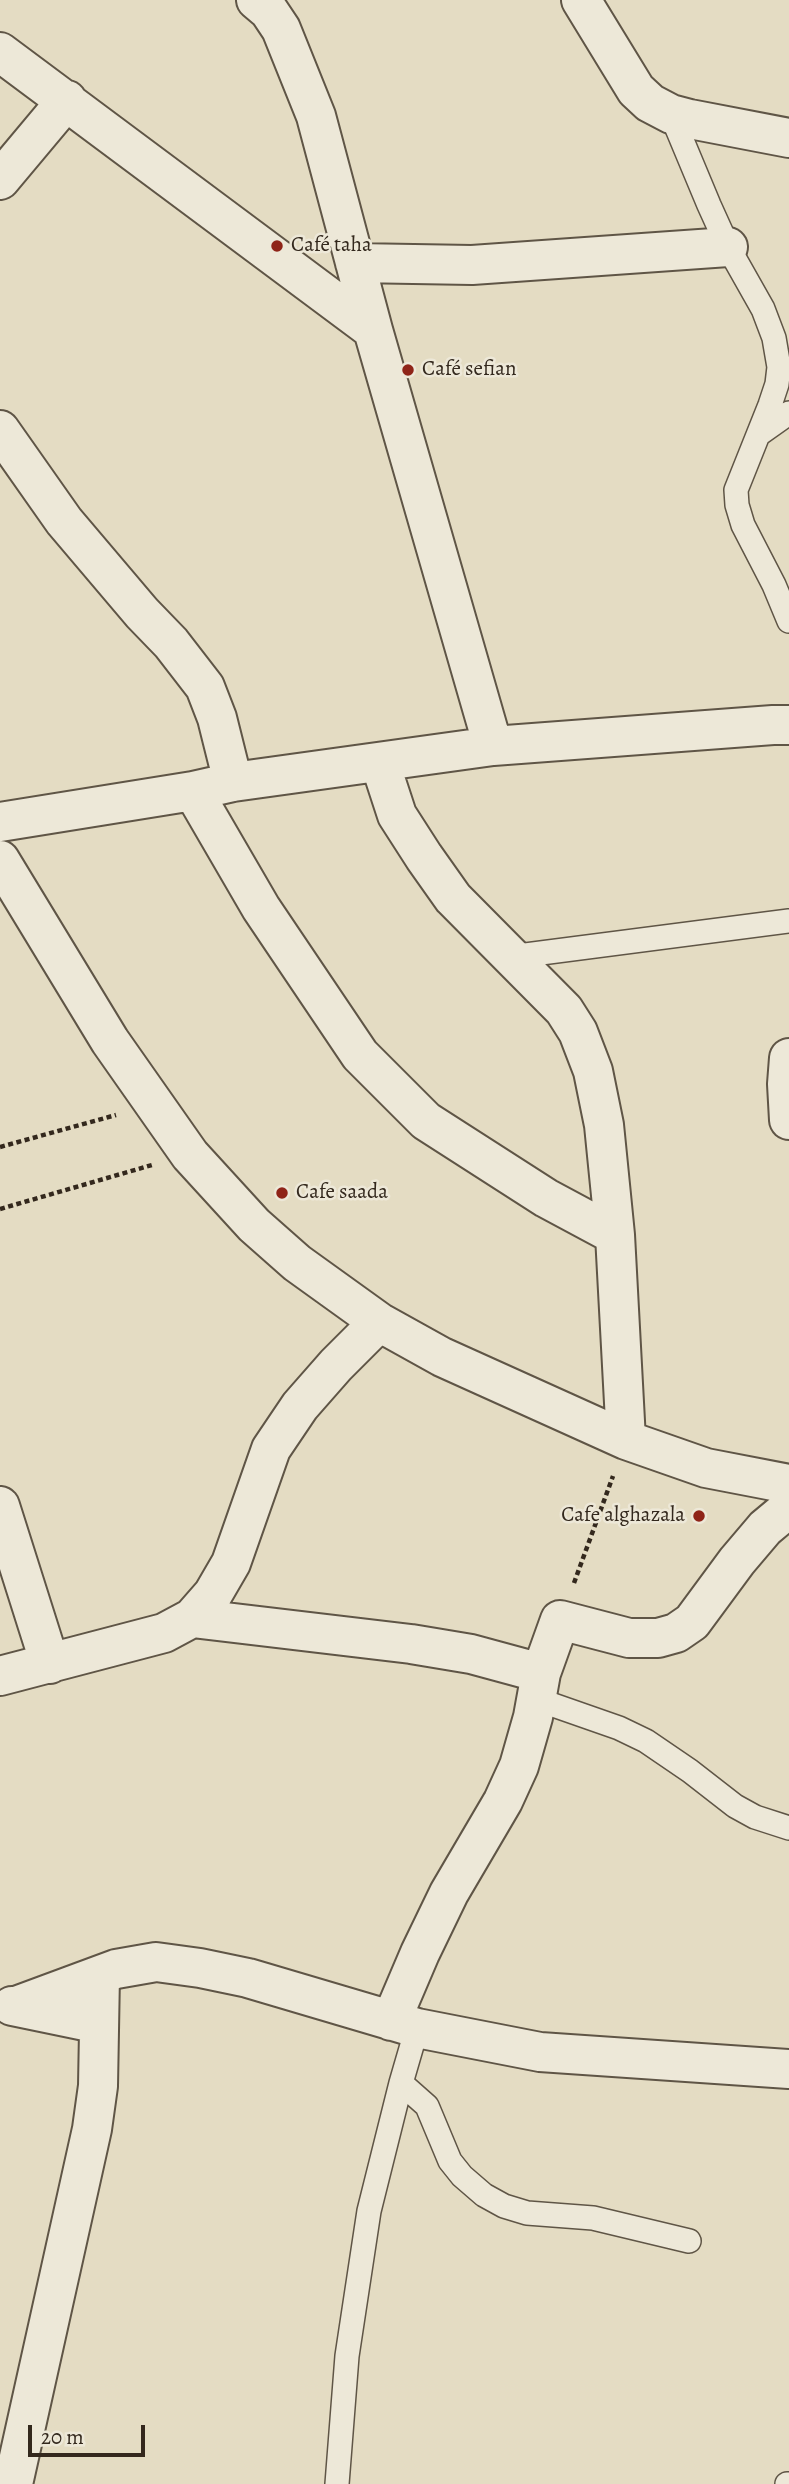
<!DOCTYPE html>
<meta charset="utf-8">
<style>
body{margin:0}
#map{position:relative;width:789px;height:2484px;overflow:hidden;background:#e4dcc3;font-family:Alegreya,serif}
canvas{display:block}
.scale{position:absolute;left:28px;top:2425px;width:117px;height:32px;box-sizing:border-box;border:4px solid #33281d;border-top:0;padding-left:9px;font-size:21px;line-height:24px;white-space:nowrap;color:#33281d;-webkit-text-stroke:5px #ede8d8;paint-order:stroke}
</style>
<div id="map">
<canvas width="789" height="2484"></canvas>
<div class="scale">20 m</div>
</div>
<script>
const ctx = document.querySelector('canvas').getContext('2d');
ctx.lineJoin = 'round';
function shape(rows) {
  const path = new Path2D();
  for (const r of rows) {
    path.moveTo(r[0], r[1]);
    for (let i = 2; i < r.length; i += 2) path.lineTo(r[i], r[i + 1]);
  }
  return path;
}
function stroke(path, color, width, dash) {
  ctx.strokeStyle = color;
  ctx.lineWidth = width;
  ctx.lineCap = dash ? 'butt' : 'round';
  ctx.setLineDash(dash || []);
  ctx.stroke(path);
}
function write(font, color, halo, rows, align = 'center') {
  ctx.font = font + ' Alegreya,serif';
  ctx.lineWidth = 5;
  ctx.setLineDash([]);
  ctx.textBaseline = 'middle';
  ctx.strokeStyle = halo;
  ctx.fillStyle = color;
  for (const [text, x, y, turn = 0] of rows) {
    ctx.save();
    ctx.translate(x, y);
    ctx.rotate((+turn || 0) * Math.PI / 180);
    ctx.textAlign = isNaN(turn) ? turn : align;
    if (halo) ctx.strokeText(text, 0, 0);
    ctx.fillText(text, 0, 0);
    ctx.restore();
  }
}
const lane = shape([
 [671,114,709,205,728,247,763,309,774,338,779,367,777,384,770,405,736,490,737,505,743,525,774,585,789,621],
 [759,434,789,413],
 [510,957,789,921],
 [536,1699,619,1728,646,1741,690,1771,735,1806,755,1817,789,1828],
 [417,2028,401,2083,427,2106,450,2161,462,2176,484,2195,504,2206,527,2213,593,2218,689,2241],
 [337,2484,347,2356,369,2211,401,2083],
 [787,2484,789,2484]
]);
const street = shape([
 [256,0,269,11,281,29,316,116,373,330,493,746],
 [581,0,636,90,650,103,671,114,690,119,789,138],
 [0,52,373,330],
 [0,180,67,100],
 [355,263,472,265,728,247],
 [0,430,64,521,142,613,171,643,205,687,217,718,233,782],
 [380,763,397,815,424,857,453,898,564,1010,578,1032,593,1071,604,1125,615,1235,626,1440],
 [193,791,261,908,360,1055,426,1121,546,1198,615,1235],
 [0,822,193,791,233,782,493,746,773,725,789,725],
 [0,860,110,1041,190,1155,254,1225,297,1263,379,1322,442,1357,626,1440,706,1468,789,1484],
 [789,1058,787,1084,789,1120],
 [0,1506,50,1664],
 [192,1618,411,1644,471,1654,541,1673],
 [0,1676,164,1633,192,1618,213,1594,231,1563,271,1449,300,1406,336,1365,379,1322],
 [12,2006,99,2024],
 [16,2006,116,1969,156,1962,200,1968,248,1978,417,2028,540,2052,789,2069],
 [391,2021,420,1953,449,1893,503,1801,519,1766,533,1717,541,1673,560,1620,629,1638,658,1638,676,1633,692,1622,737,1561,765,1528,789,1508],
 [13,2484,92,2129,98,2086,100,1975]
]);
stroke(lane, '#5f5546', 26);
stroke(street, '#5f5546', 42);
stroke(shape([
 [0,1147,116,1115],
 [0,1209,152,1165],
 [574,1583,613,1476]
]), '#33281d', 4.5, [5, 3.5]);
stroke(lane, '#ede8d8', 23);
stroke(street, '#ede8d8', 38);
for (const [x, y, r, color] of [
 [277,246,7,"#8f2418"],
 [408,370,7,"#8f2418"],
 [282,1193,7,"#8f2418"],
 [699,1516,7,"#8f2418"]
]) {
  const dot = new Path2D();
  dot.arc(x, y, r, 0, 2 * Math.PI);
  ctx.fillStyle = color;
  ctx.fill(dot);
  stroke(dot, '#ede8d8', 2.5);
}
write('21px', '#33281d', '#ede8d8', [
 ["Café taha",291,246],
 ["Café sefian",422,370],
 ["Cafe saada",296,1193],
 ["Cafe alghazala",685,1516,"right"]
], 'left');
</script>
